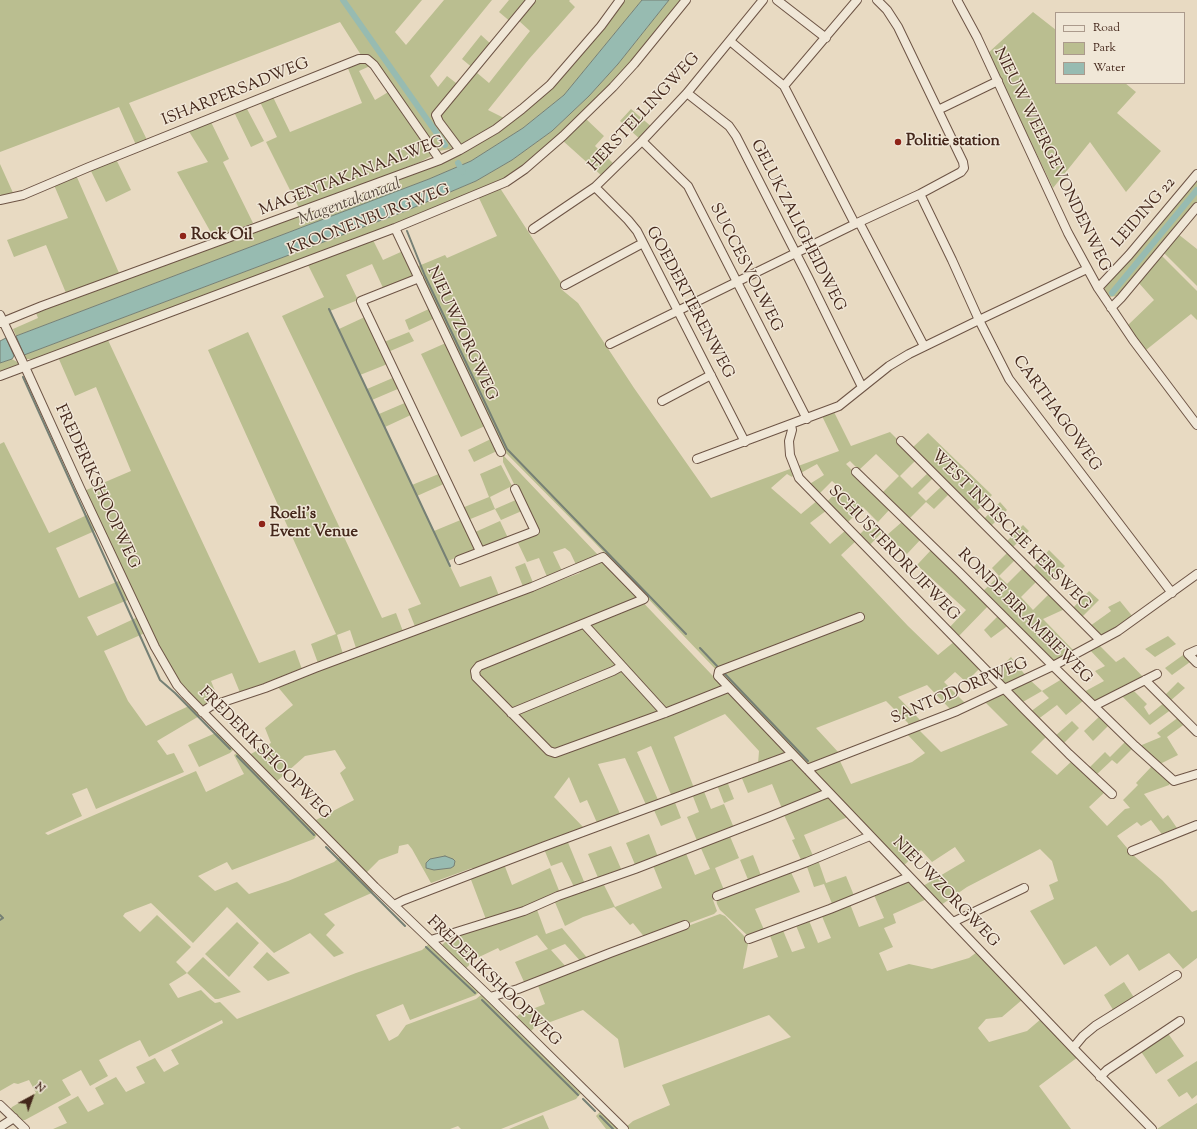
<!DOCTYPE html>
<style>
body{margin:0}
#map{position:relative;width:1197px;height:1129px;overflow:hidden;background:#e8dac2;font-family:"Sorts Mill Goudy",serif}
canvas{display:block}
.legend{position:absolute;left:1055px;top:12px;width:130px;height:72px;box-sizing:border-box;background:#f0e7d7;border:1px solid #ab9a8c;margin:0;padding:5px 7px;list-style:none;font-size:12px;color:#44271b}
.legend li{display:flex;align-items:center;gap:8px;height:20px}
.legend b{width:20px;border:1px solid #ab9a8c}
.north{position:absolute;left:12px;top:1077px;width:40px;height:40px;-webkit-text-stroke:3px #f0e7d7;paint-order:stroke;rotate:41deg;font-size:11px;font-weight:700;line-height:16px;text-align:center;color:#44271b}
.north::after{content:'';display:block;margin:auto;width:14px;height:18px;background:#44271b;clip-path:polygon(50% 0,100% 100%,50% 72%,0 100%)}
</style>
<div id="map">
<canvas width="1197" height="1129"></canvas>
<ul class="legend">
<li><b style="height:5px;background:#f0e7d7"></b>Road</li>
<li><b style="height:11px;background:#babe90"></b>Park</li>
<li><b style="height:11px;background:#97bbb1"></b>Water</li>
</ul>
<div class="north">N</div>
</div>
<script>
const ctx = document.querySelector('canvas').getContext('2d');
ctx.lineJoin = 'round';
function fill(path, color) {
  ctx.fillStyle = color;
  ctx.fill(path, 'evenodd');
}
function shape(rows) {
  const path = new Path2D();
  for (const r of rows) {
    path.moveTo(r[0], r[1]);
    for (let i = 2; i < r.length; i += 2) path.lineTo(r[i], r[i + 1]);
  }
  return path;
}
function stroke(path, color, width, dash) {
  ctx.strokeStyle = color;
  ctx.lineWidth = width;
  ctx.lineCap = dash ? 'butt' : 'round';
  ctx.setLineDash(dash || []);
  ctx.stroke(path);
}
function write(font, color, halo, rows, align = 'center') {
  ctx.font = font + ' "Sorts Mill Goudy",serif';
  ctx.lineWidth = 3;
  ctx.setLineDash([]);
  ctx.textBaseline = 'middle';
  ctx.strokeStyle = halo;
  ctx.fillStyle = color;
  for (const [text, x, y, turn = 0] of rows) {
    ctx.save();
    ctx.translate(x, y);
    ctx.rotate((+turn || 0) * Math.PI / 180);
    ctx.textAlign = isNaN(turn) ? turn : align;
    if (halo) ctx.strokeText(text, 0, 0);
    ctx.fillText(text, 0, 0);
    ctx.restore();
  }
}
fill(shape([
 [0,0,422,0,395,32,406,45,444,0,492,0,430,76,438,87,447,76,460,86,436,115,454,147,450,149,439,151,367,56,361,55,340,22,129,103,147,140,136,145,119,107,0,152],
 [509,0,530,0,512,23,499,12],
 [534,0,570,0,569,1,575,7,529,59,488,110,504,118,488,130,461,146,439,117,476,72,489,83,530,31,518,20],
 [625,0,642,0,564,95,523,128,471,161,429,179,16,336,13,329,38,318,36,313,428,168,462,153,498,133,557,83],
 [669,0,684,0,621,75,594,103,517,172,501,182,407,220,36,359,25,359,24,355,403,212,476,181,512,160,552,131,589,96,618,64],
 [1033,12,1056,30,1056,83,1125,83,1136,92,1117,113,1161,151,1126,192,1090,142,1053,188,988,53],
 [481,35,493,46,474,69,462,59],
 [362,60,370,66,359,71,375,100,390,91,433,155,420,162,375,180,299,208,266,142,277,137,260,102,273,97,290,132,362,103,347,66],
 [246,107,264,141,251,147,234,112],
 [631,109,653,128,641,140,620,121],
 [585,118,604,136,595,146,614,164,602,176,562,140],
 [211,122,229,159,223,162,253,223,214,238,177,172,208,162,188,130],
 [116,159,131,190,106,202,90,169],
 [0,164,14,195,2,198,0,194],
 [76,175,119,273,66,293,46,245,14,257,7,240,68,218,54,185],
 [1197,177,1197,202,1118,296,1109,297,1104,288,1104,284,1107,280,1132,258],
 [500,188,562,284,561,289,578,303,634,388,711,498,839,451,822,416,834,412,851,446,890,432,917,459,900,476,912,488,929,472,934,477,918,493,926,501,943,485,950,493,934,509,926,502,909,519,882,493,899,476,876,454,859,470,850,461,846,464,890,509,878,522,863,507,846,524,826,503,840,488,832,481,818,495,808,485,824,475,817,464,799,474,796,472,792,477,787,474,771,488,801,514,818,500,827,510,810,523,830,544,846,530,856,541,841,555,908,626,938,655,955,641,981,667,966,682,955,672,944,682,967,705,951,711,950,709,927,685,898,697,920,720,920,723,909,727,908,723,886,701,816,728,839,753,808,766,594,542,503,450,416,267,445,255,447,258,497,236,478,196],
 [1178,234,1197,249,1197,286,1164,253,1163,250],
 [372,238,383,260,403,251,414,277,384,290,372,264,346,275,358,300,330,311,339,329,367,316,390,363,360,375,367,389,395,377,400,388,372,400,379,414,407,402,413,414,385,427,412,485,441,473,446,483,417,496,434,531,463,519,476,549,448,561,450,566,460,587,491,576,500,598,416,629,408,609,421,604,282,316,324,297,307,263],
 [1161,255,1197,291,1197,320,1191,314,1146,350,1127,326,1154,300,1138,282],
 [431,308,435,318,409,330,405,320],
 [248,332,382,618,396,613,404,634,357,651,350,630,337,635,344,657,319,666,311,644,336,634,208,350],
 [409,332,414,341,388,352,384,342],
 [107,338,259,663,295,650,303,672,241,695,232,673,211,681,219,701,203,710,180,684,158,646,84,491,131,471,96,387,75,396,58,357],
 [448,342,487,425,461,437,421,354],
 [12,359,19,363,18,366,0,373,0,363],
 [928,433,992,495,975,513,911,449],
 [493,438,499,450,474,462,468,450],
 [4,442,49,533,89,514,97,530,56,548,79,598,121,580,130,599,87,617,97,636,138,617,145,633,104,651,128,701,146,726,191,705,201,715,157,741,167,755,174,753,184,772,96,809,87,788,72,794,82,816,45,833,48,835,196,771,206,792,244,774,234,755,238,752,318,833,314,839,232,870,227,862,198,876,215,891,237,882,249,894,288,881,334,862,341,856,376,891,324,914,335,925,326,935,344,953,334,957,310,933,274,953,227,907,193,943,151,903,125,913,123,916,140,932,157,915,191,947,176,962,187,973,203,957,241,992,218,999,215,999,187,973,169,984,178,998,201,990,210,999,215,1003,220,1002,237,1019,356,973,422,950,430,943,480,991,476,995,410,1020,403,1004,376,1015,389,1041,398,1036,406,1025,476,999,481,995,483,995,582,1092,576,1099,501,1129,461,1129,458,1126,450,1129,53,1129,67,1123,58,1107,78,1096,88,1112,104,1104,95,1088,116,1077,126,1092,145,1083,136,1067,155,1058,164,1072,179,1064,171,1050,223,1023,222,1020,149,1057,140,1040,129,1045,99,1060,108,1076,90,1086,81,1070,62,1080,71,1095,25,1120,21,1120,10,1110,12,1107,36,1093,29,1080,18,1084,14,1083,0,1091,0,444],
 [503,455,787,754,758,764,759,751,725,714,674,737,694,788,672,797,651,746,637,752,659,802,647,807,625,758,598,764,621,816,598,825,587,800,580,803,569,777,554,797,586,830,474,872,472,868,431,883,412,849,408,844,399,846,398,853,379,860,366,873,314,821,354,800,340,773,346,768,335,750,305,756,276,782,249,755,271,743,265,728,293,705,277,686,580,573,570,552,565,548,553,552,563,573,548,579,539,558,527,562,517,541,538,532,503,462],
 [501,465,512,486,490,497,495,509,468,520,462,508,489,497,480,474],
 [518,499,524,510,501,520,495,509],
 [1000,502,1007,510,990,527,983,520],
 [500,521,508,538,485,546,483,547,480,544,473,533],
 [903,521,921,539,907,554,887,535],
 [878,524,884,530,868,547,858,536,867,527,871,531],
 [1023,525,1029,531,1011,549,1005,543],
 [932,549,990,604,957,638,948,629,966,610,917,565],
 [1049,550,1065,566,1047,584,1032,569],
 [1009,551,1016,559,999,576,1007,584,1024,567,1038,580,1021,597,1033,610,1051,592,1067,608,1043,619,1075,652,1054,662,982,592,999,576,992,568],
 [525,563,534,585,524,589,515,567],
 [1089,591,1099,600,1081,618,1072,609],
 [1120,601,1133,617,1101,637,1090,626,1111,611,1108,607],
 [1000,614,1010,624,991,638,984,630],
 [1168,636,1176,644,1155,657,1145,649],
 [1098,644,1116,662,1124,657,1145,679,1097,703,1082,693,1104,681,1095,671,1105,666,1089,649],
 [1183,655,1190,662,1172,675,1165,668],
 [1011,657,1026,676,1004,686,993,675],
 [1062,679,1084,700,1066,715,1057,705,1037,720,1030,712,1049,698,1042,691],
 [1030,680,1042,691,1021,703,1011,693,1011,690],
 [1178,682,1185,688,1169,702,1163,697],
 [1132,689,1147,704,1144,707,1149,715,1165,702,1172,709,1150,725,1121,695],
 [1005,692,1047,736,1031,752,1057,775,1073,760,1106,791,1089,807,1107,826,1125,809,1130,808,1123,800,1138,785,1136,783,1152,766,1170,783,1169,785,1144,794,1163,819,1168,815,1179,831,1164,837,1151,820,1141,826,1137,822,1117,836,1133,855,1162,880,1192,912,1197,910,1197,958,1183,969,1169,953,1139,971,1128,954,1110,966,1096,946,1064,965,1030,911,1054,899,1049,885,1058,881,1052,861,1040,849,967,887,941,905,923,886,965,861,955,847,932,862,921,850,903,866,815,776,813,770,839,759,851,784,912,762,925,753,906,733,918,729,941,752,1008,725,985,702],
 [1101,715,1110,724,1093,741,1084,731],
 [1179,717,1186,723,1167,737,1178,755,1156,766,1137,747,1161,737,1157,733],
 [1072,721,1079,728,1062,745,1054,737],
 [218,732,234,749,230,753,199,767,188,745],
 [1126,741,1133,748,1117,764,1112,760,1095,776,1088,769,1105,752,1110,757],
 [790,758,793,759,824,792,783,811,772,784,748,793,741,776],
 [727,781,734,799,724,803,717,785],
 [703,789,711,809,724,804,734,828,698,843,687,817,699,812,692,794],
 [828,796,848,817,804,835,814,858,802,862,792,840,795,839,784,815,824,799],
 [674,800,681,818,661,826,653,808],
 [649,834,658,857,636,867,626,843],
 [729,834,739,858,715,868,724,890,714,897,713,900,717,911,714,914,646,939,633,923,630,925,614,907,583,917,565,926,554,900,603,883,615,907,662,888,652,863,685,851,695,875,710,869,700,846],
 [567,840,585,884,574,887,562,862,551,866,544,849],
 [611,846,622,871,599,880,588,854],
 [753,855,762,878,749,882,740,860],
 [818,860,826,883,846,876,855,898,833,906,824,884,814,887,806,864],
 [504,864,512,885,550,868,560,893,487,922,470,877],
 [790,870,800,892,755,909,765,932,750,937,747,935,720,910,717,904,716,899],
 [910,881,927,899,893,914,896,923,884,928,893,947,879,953,887,971,909,964,932,969,969,958,977,952,1023,999,1002,1017,986,1019,978,1028,989,1042,1027,1031,1041,1019,1078,1057,1039,1086,1071,1129,628,1129,626,1127,633,1121,670,1105,662,1085,791,1037,769,1015,624,1068,618,1039,583,1010,534,1028,530,1032,515,1018,520,1014,545,1004,537,983,717,915,720,914,725,916,744,936,749,939,743,969,778,957,769,933,782,928,792,952,805,948,795,923,808,918,818,943,831,938,821,914,850,904,859,927,884,918,874,895],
 [536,907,546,934,562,928,589,960,582,963,565,944,551,950,567,968,525,984,515,962,548,949,537,935,500,951,498,948,477,958,465,969,441,946,448,939],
 [237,922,259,943,229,977,205,954],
 [267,952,290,973,268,981,253,967],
 [1124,982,1135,999,1115,1013,1104,995],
 [1167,1032,1184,1056,1156,1074,1140,1050],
 [1197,1061,1197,1095,1192,1099,1187,1092,1179,1097,1167,1080],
 [1197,1103,1197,1129,1157,1129],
 [600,1112,602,1112,620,1129,606,1129,596,1116],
 [543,1115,549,1129,509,1129]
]), '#babe90');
const water = shape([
 [642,0,669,0,618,64,589,96,552,131,512,160,476,181,403,212,24,355,16,336,429,179,471,161,523,128,564,95,642,0],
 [6,338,14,356,12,359,0,363,0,341,6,338],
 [445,856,453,859,455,861,454,866,451,868,434,870,426,868,426,863,430,859,445,856]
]);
fill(water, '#97bbb1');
stroke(water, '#768075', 1);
stroke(shape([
 [407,231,425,276,507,449,686,634],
 [1112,293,1140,260],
 [329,309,450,566],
 [23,377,160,680,175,693,230,749],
 [700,648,717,666],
 [724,673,808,761],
 [237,756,314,835],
 [326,847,405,926],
 [0,915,3,918,0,920],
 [426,947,475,993],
 [482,1000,578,1095],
 [583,1099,595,1111],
 [600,1116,613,1129]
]), '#768075', 2);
stroke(shape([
 [343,0,445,145],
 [458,163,463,172],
 [1112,293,1197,190]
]), '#97bbb1', 6);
const minor = shape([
 [777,0,826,38],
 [957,0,977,37,1068,233,1098,288,1133,340,1197,425],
 [730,41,784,86,855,224],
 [784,86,857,0],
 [687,93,729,126,736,136,808,277,862,387],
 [938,110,998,81],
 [642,141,688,186,807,419],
 [460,150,439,122,436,115,531,0],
 [595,187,628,220,637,231,745,442],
 [920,194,952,260,979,320,1009,379,1172,593],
 [0,200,23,195,89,167,359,59,367,59,374,65,440,160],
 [859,222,924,346],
 [395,228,501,452],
 [533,229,595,187,642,141,687,93,763,0],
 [419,278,361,301,480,551],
 [565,285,643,243],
 [1098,288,1129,255,1197,174],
 [1111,308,1121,298,1197,207],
 [0,315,25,367,80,488,155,647,177,685,185,694,375,887,490,997,624,1129],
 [0,323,42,306,440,160,460,150,496,129,522,109,550,85,601,26,620,0],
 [610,344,855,224,920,194,961,172,964,168,963,162,898,27,887,10,877,0],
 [0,376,395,228,506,182,525,169,563,136,613,87,634,64,686,0],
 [662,401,711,375],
 [791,425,792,430,789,441,790,455,799,478,1024,709,1069,754,1112,794],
 [901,441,1100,640],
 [697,459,839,406,889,366,909,354,979,320,1087,269],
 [856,472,959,572,1053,666,1135,746,1174,781,1197,774],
 [459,560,535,531,515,489],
 [860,617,719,671,718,676,1073,1048,1152,1129],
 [584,624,665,713],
 [1197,650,1188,654,1197,663],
 [1145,680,1197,732],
 [1094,706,1157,674],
 [202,712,211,706,265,688,315,668,532,587,603,557,644,599,479,666,475,671,476,677,549,751,555,753,665,713,728,688],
 [511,713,613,671,622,666],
 [807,769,957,711,1053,666,1118,631,1197,574],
 [1132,851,1197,825],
 [717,896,807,862,870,836],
 [394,905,404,900,545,846,791,755],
 [953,922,1024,888],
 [749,939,830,909,909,877],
 [431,940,524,911,558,896,635,869,769,817,828,793],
 [490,997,518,989,610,953,685,925],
 [1073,1048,1083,1036,1095,1026,1177,975],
 [1100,1077,1107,1070,1180,1021],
 [0,1105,25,1129],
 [0,1127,14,1118]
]);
stroke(minor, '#6d5445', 10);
stroke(minor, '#f0e7d7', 8);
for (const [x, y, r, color] of [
 [898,142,4,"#8f2418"],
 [183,236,4,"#8f2418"],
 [262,524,4,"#8f2418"]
]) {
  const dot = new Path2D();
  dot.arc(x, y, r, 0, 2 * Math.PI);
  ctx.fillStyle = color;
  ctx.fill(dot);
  stroke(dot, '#f0e7d7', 1.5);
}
write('16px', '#44271b', '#f0e7d7', [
 ["ISHARPERSADWEG",236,93,-22],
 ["HERSTELLINGWEG",645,113,-47],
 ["NIEUW WEERGEVONDENWEG",1051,160,64],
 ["MAGENTAKANAALWEG",352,177,-21],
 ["LEIDING 22",1145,213,-49],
 ["KROONENBURGWEG",369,221,-21],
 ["GELUK ZALIGHEIDWEG",797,226,63],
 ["SUCCESVOLWEG",745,268,63],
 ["GOEDERTIERENWEG",689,303,62],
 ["NIEUWZORGWEG",461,334,65],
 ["CARTHAGOWEG",1056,414,54],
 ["FREDERIKSHOOPWEG",96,487,65],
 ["WEST INDISCHE KERSWEG",1010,531,45],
 ["SCHUSTERDRUIFWEG",893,554,46],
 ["RONDE BIRAMBIEWEG",1024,617,45],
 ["SANTODORPWEG",960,692,-23],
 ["FREDERIKSHOOPWEG",264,754,45],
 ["NIEUWZORGWEG",945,893,46],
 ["FREDERIKSHOOPWEG",493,982,44]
]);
write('bold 16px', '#44271b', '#f0e7d7', [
 ["Politie station",906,142],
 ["Rock Oil",191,236],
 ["Roeli's",270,515],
 ["Event Venue",270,533]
], 'left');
write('italic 17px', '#594c40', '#f0e7d7', [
 ["Magentakanaal",350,203,-20]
]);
</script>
